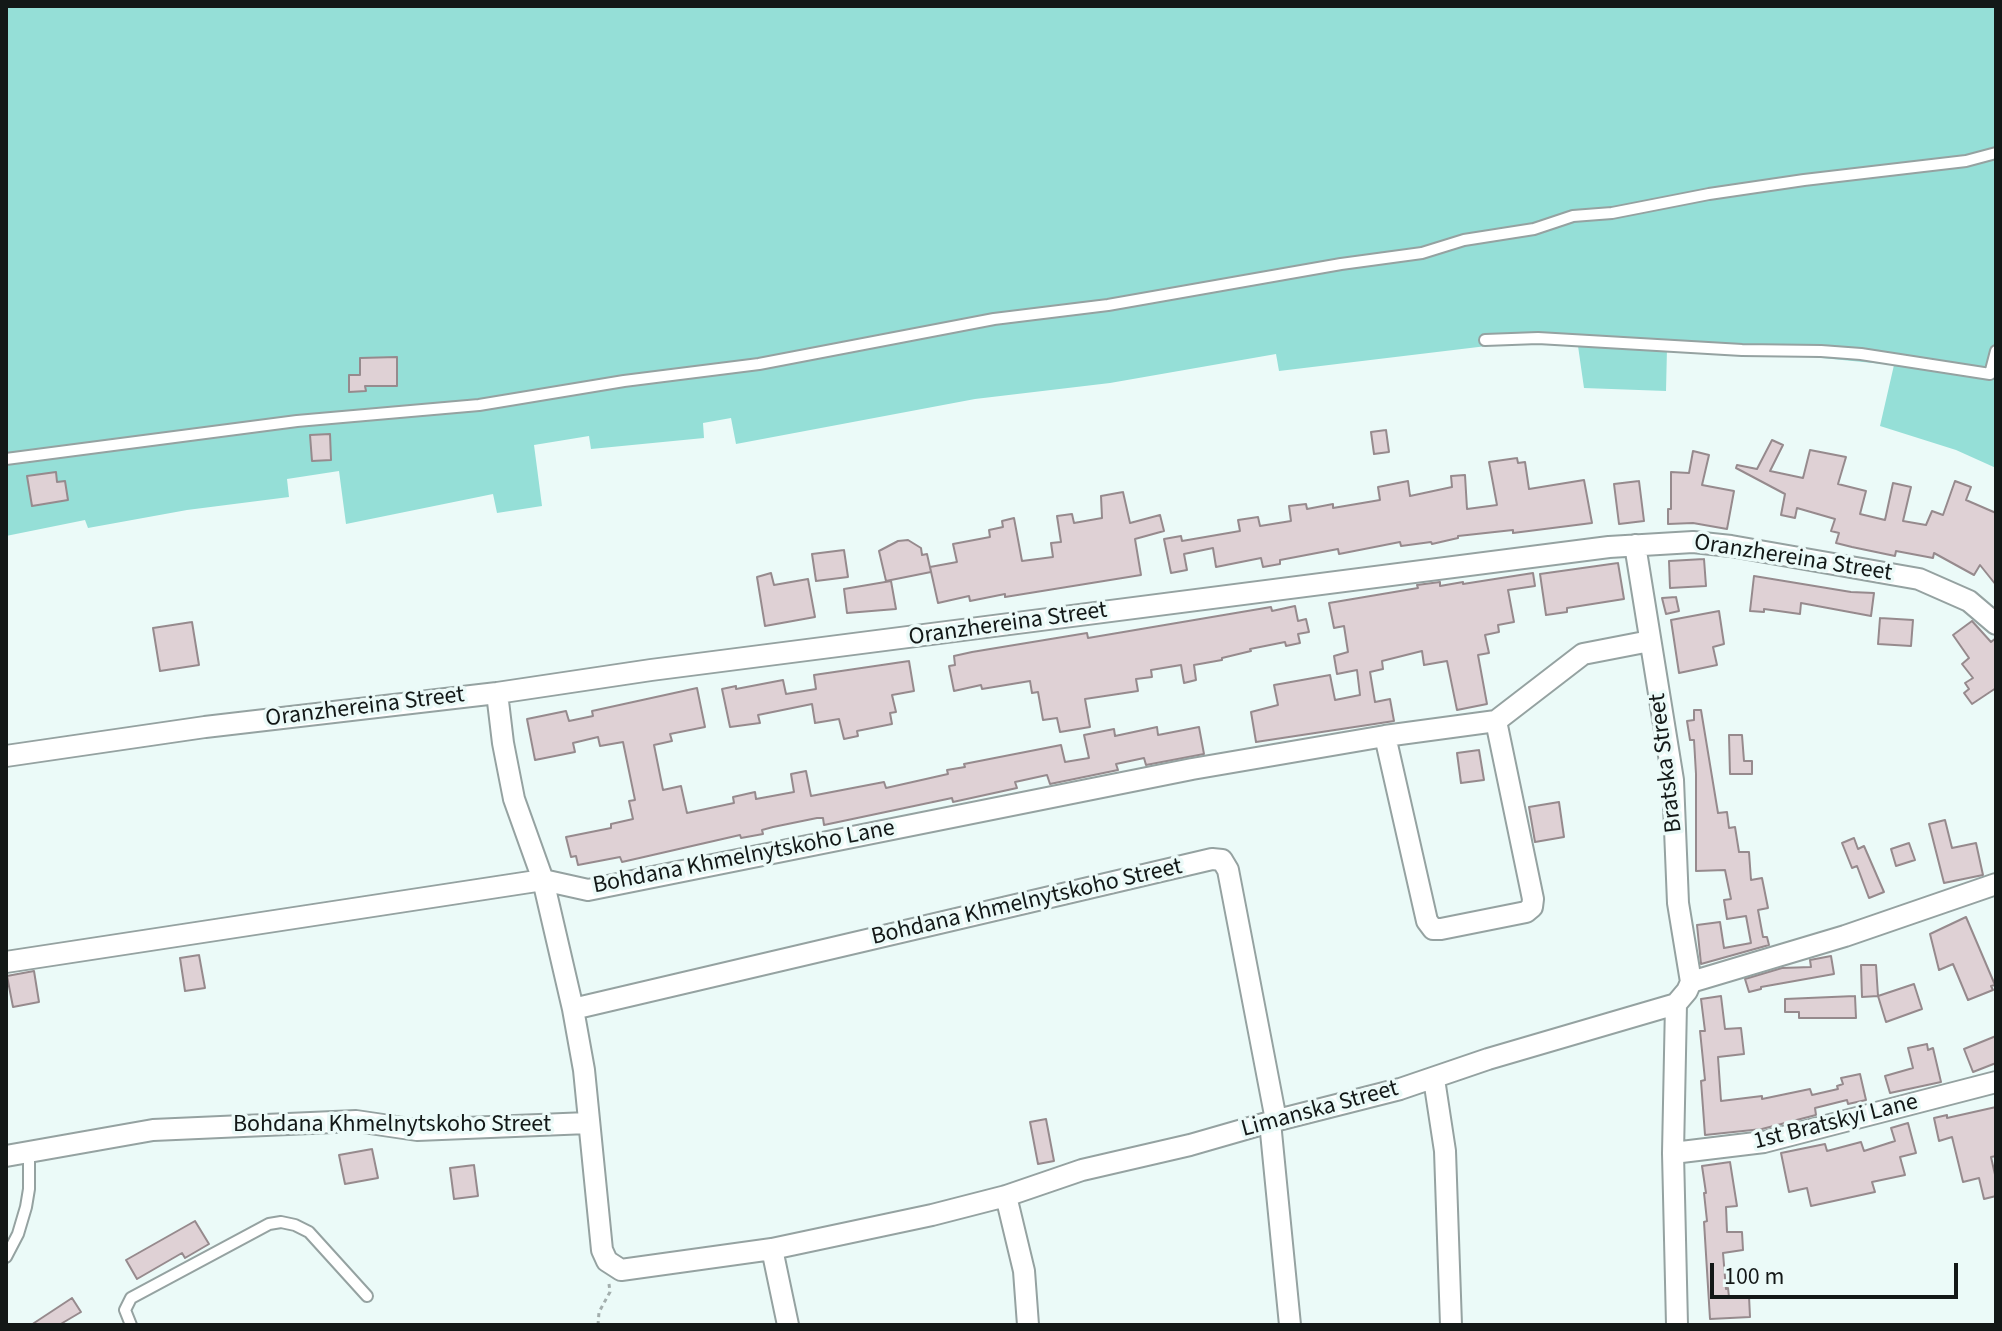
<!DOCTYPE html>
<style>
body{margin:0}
#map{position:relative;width:2002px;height:1331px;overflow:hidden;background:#ebfaf8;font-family:"Source Sans 3",sans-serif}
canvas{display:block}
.frame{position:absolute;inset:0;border:8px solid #131817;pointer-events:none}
.scale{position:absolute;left:1710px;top:1263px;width:248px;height:36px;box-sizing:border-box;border:4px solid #131817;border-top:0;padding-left:10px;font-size:24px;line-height:28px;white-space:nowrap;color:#131817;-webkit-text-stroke:6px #ebfaf8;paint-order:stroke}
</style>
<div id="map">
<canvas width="2002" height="1331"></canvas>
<div class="frame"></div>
<div class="scale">100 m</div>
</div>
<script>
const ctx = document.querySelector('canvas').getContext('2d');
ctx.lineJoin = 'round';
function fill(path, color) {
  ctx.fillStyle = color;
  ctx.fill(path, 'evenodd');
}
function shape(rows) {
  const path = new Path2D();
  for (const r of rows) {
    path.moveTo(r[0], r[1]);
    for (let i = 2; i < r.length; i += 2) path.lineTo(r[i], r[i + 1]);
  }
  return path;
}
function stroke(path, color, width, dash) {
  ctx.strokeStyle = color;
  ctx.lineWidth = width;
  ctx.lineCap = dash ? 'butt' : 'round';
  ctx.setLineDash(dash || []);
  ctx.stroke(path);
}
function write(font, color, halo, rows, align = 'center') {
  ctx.font = font + ' "Source Sans 3",sans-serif';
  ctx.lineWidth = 7;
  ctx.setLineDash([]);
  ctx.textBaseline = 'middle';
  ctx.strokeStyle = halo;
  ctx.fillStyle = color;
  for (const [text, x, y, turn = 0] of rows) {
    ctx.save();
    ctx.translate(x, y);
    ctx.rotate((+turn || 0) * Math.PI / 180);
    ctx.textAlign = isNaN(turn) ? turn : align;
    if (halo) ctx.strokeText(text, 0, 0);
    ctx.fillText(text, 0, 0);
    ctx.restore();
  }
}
fill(shape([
 [6,6,1996,6,1996,468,1956,450,1880,426,1894,365,1770,353,1667,348,1666,391,1584,388,1578,346,1548,343,1495,345,1279,371,1276,354,1110,383,975,399,736,444,731,418,703,423,704,438,591,449,589,436,534,445,542,506,497,513,493,494,346,524,339,471,287,479,289,497,187,510,88,528,85,520,6,536]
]), '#95dfd7');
const building = shape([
 [397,357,397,386,365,386,366,391,349,392,349,375,360,375,360,358,397,357],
 [1386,430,1389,452,1374,454,1371,432,1386,430],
 [330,434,331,460,312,461,310,435,330,434],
 [1772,440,1783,445,1770,471,1803,478,1810,450,1846,457,1838,484,1866,491,1860,514,1885,520,1893,483,1911,487,1903,521,1926,525,1932,511,1943,515,1955,481,1971,487,1966,500,1996,513,1996,585,1980,565,1974,575,1934,553,1933,558,1896,551,1895,556,1852,547,1836,543,1839,533,1831,531,1835,519,1797,508,1795,518,1781,515,1785,494,1736,468,1737,465,1757,469,1772,440],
 [1693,451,1709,455,1702,485,1734,491,1727,529,1693,523,1668,524,1668,509,1671,509,1671,472,1689,473,1693,451],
 [1517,458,1518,463,1525,462,1529,489,1584,480,1592,523,1513,533,1513,530,1458,536,1458,538,1432,544,1431,542,1401,546,1400,542,1339,554,1338,549,1280,560,1280,564,1263,567,1261,558,1216,567,1213,548,1184,554,1187,570,1171,573,1164,539,1181,536,1182,541,1240,531,1238,520,1258,517,1260,526,1291,521,1289,506,1306,504,1307,509,1333,504,1333,508,1380,500,1378,487,1408,481,1410,496,1452,487,1451,476,1465,475,1467,509,1497,505,1489,462,1517,458],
 [56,472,57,482,65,481,68,500,32,506,27,476,56,472],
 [1639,481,1644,521,1619,524,1614,484,1639,481],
 [1123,492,1130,523,1160,515,1164,531,1135,539,1141,575,1005,597,1005,594,970,601,969,596,938,603,930,567,957,562,953,544,990,537,989,530,1003,527,1002,521,1014,518,1022,561,1053,557,1051,543,1061,542,1057,516,1072,514,1074,523,1102,518,1101,496,1123,492],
 [908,540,921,548,922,555,927,554,931,572,886,581,879,551,898,541,908,540],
 [844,550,848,577,816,581,812,554,844,550],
 [1704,559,1706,586,1670,588,1669,561,1704,559],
 [1618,563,1624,599,1567,608,1567,612,1546,615,1540,574,1618,563],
 [771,573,774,585,808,579,815,617,765,626,757,577,771,573],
 [1533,573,1535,586,1508,590,1514,622,1498,625,1499,632,1485,635,1489,653,1478,655,1487,704,1457,710,1447,661,1424,665,1422,651,1382,661,1383,669,1370,672,1375,702,1390,699,1394,721,1256,742,1251,712,1278,705,1274,685,1330,675,1335,700,1360,695,1357,670,1337,674,1334,656,1348,652,1344,626,1334,628,1329,603,1418,588,1417,585,1440,582,1440,586,1463,582,1463,584,1533,573],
 [1754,576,1851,592,1874,593,1871,616,1801,603,1800,614,1764,609,1764,612,1750,611,1754,576],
 [891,581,896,609,847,613,844,589,891,581],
 [1676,597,1679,611,1666,614,1662,598,1676,597],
 [1295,606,1298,621,1306,619,1309,632,1298,634,1300,643,1286,646,1285,642,1250,649,1251,651,1222,658,1222,660,1194,665,1196,680,1184,683,1181,665,1151,670,1152,677,1136,679,1138,691,1085,699,1090,727,1060,732,1057,718,1043,720,1038,692,1032,693,1030,681,982,689,981,685,954,691,949,666,955,665,954,656,972,652,1087,633,1088,638,1271,607,1272,611,1295,606],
 [1719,611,1724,644,1713,647,1717,665,1679,673,1671,620,1719,611],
 [1880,618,1913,620,1911,646,1878,644,1880,618],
 [1972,621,1991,642,1996,638,1996,688,1972,704,1964,693,1969,689,1965,683,1973,678,1962,664,1969,658,1953,635,1972,621],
 [192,622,199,665,160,671,153,628,192,622],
 [909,661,914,691,892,695,896,712,890,713,892,724,857,731,858,736,844,739,839,719,815,723,812,704,758,715,760,723,730,727,722,689,736,686,736,689,783,680,786,694,816,689,814,675,909,661],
 [697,688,705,727,670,734,672,741,654,745,663,790,681,786,687,813,734,803,733,797,755,792,756,799,794,792,791,774,806,771,811,796,884,782,886,788,948,774,947,770,965,767,964,764,1061,745,1065,762,1089,758,1084,735,1114,729,1115,736,1157,727,1158,735,1199,727,1204,754,1146,765,1144,758,1116,764,1118,770,1050,784,1047,775,1015,782,1017,788,953,802,952,798,824,825,823,818,817,818,773,827,762,830,763,834,741,838,740,835,622,862,620,857,578,865,576,856,571,857,566,837,611,828,611,824,633,819,629,801,635,800,623,742,600,746,598,737,573,743,575,752,535,760,527,719,566,711,569,721,593,716,592,711,697,688],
 [1694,710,1701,710,1718,813,1727,812,1729,828,1735,827,1739,852,1749,852,1751,880,1762,878,1768,908,1758,910,1763,937,1767,937,1769,945,1701,964,1697,925,1720,922,1724,948,1751,943,1746,916,1727,919,1724,900,1731,899,1725,870,1696,871,1696,774,1694,740,1690,740,1687,721,1694,720,1694,710],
 [1729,735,1742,735,1744,761,1752,761,1752,774,1730,774,1729,735],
 [1479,750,1484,780,1461,783,1457,753,1479,750],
 [1559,802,1564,837,1535,842,1529,807,1559,802],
 [1945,820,1952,848,1976,843,1983,875,1944,883,1929,824,1945,820],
 [1854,838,1858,849,1864,846,1884,892,1869,898,1857,866,1852,868,1842,843,1854,838],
 [1909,843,1915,860,1896,866,1891,849,1909,843],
 [1966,917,1995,985,1991,986,1993,990,1968,1000,1953,964,1939,970,1930,934,1966,917],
 [199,955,205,988,185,991,180,958,199,955],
 [1831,956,1834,974,1761,987,1761,989,1749,992,1745,979,1782,968,1811,967,1810,960,1831,956],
 [1861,965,1876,965,1878,996,1862,997,1861,965],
 [34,971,39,1002,13,1007,7,976,34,971],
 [1914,984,1922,1009,1886,1022,1878,996,1914,984],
 [1721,996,1725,1029,1741,1028,1744,1054,1718,1057,1721,1101,1762,1096,1762,1099,1810,1089,1812,1095,1838,1089,1837,1086,1843,1084,1841,1078,1860,1074,1866,1100,1848,1104,1847,1100,1815,1108,1816,1115,1762,1129,1705,1135,1701,1081,1705,1080,1700,1031,1705,1031,1701,999,1721,996],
 [1855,996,1856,1018,1799,1018,1799,1012,1785,1012,1785,999,1855,996],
 [1996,1036,1996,1063,1973,1072,1964,1049,1996,1036],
 [1927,1044,1928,1050,1933,1048,1941,1082,1890,1093,1885,1076,1913,1068,1908,1048,1927,1044],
 [1996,1107,1996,1156,1991,1157,1996,1179,1996,1196,1984,1199,1979,1178,1963,1182,1952,1137,1939,1141,1934,1118,1947,1115,1947,1118,1996,1107],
 [1046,1119,1054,1161,1038,1164,1030,1122,1046,1119],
 [1908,1123,1916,1153,1900,1157,1905,1175,1872,1182,1875,1192,1811,1206,1807,1188,1789,1192,1781,1153,1825,1144,1827,1151,1861,1142,1864,1151,1895,1141,1891,1128,1908,1123],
 [372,1149,378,1178,345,1184,339,1155,372,1149],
 [1730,1162,1737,1206,1726,1207,1727,1232,1742,1232,1743,1250,1723,1253,1726,1289,1728,1288,1729,1297,1749,1296,1750,1317,1710,1319,1704,1222,1707,1221,1704,1193,1706,1193,1702,1166,1730,1162],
 [474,1165,478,1196,454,1199,450,1168,474,1165],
 [195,1221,209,1244,185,1258,182,1253,137,1279,126,1260,195,1221],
 [72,1298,81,1312,59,1325,31,1325,72,1298]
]);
fill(building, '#dfd1d5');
stroke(building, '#968a8d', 2);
const lane = shape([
 [1485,340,1538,338,1742,350,1821,351,1861,354,1990,374,1996,351],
 [6,459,297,421,479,405,624,381,759,364,994,319,1108,305,1341,264,1422,253,1464,240,1534,229,1573,216,1612,213,1709,194,1804,180,1966,161,1996,153],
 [6,1257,18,1234,26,1207,29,1189,29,1153],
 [131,1325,125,1310,131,1298,269,1224,281,1222,295,1225,309,1232,367,1296]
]);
const street = shape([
 [1635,545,1673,780,1678,903,1691,982],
 [497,693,503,743,514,799,543,880,573,1009,584,1070,602,1250,607,1261,621,1270,772,1249,932,1215,1006,1196,1082,1170,1190,1145,1270,1122,1400,1089,1488,1059,1676,1004,1687,991,1691,982,1845,936,1996,884],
 [1385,736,1427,921,1433,929,1441,929,1526,912,1532,907,1533,899,1496,721],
 [6,756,205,727,497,693,651,670,1609,547,1693,542,1731,546,1919,579,1969,601,1996,624],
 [6,962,543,880,588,890,1192,769,1385,736,1496,721,1583,654,1650,641],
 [1676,1004,1673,1153,1677,1325],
 [573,1009,1212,859,1222,860,1228,870,1276,1120],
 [1434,1079,1445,1151,1451,1325],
 [1270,1122,1290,1325],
 [1673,1153,1764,1142,1996,1082],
 [6,1156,153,1130,356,1121,417,1130,588,1123],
 [1006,1196,1024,1271,1028,1325],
 [772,1249,788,1325]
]);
stroke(lane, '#95a2a1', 14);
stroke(street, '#95a2a1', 24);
stroke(shape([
 [598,1325,599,1312,610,1292,609,1284]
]), '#a3aead', 3, [4, 4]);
stroke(lane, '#fff', 10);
stroke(street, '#fff', 20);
write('24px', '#131817', '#ebfaf8', [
 ["Oranzhereina Street",1793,559,9],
 ["Oranzhereina Street",1008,625,-8],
 ["Oranzhereina Street",365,708,-7],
 ["Bratska Street",1667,763,-97],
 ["Bohdana Khmelnytskoho Lane",744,858,-11],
 ["Bohdana Khmelnytskoho Street",1027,903,-13],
 ["Limanska Street",1320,1110,-15],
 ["1st Bratskyi Lane",1836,1123,-14],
 ["Bohdana Khmelnytskoho Street",392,1126]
]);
</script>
